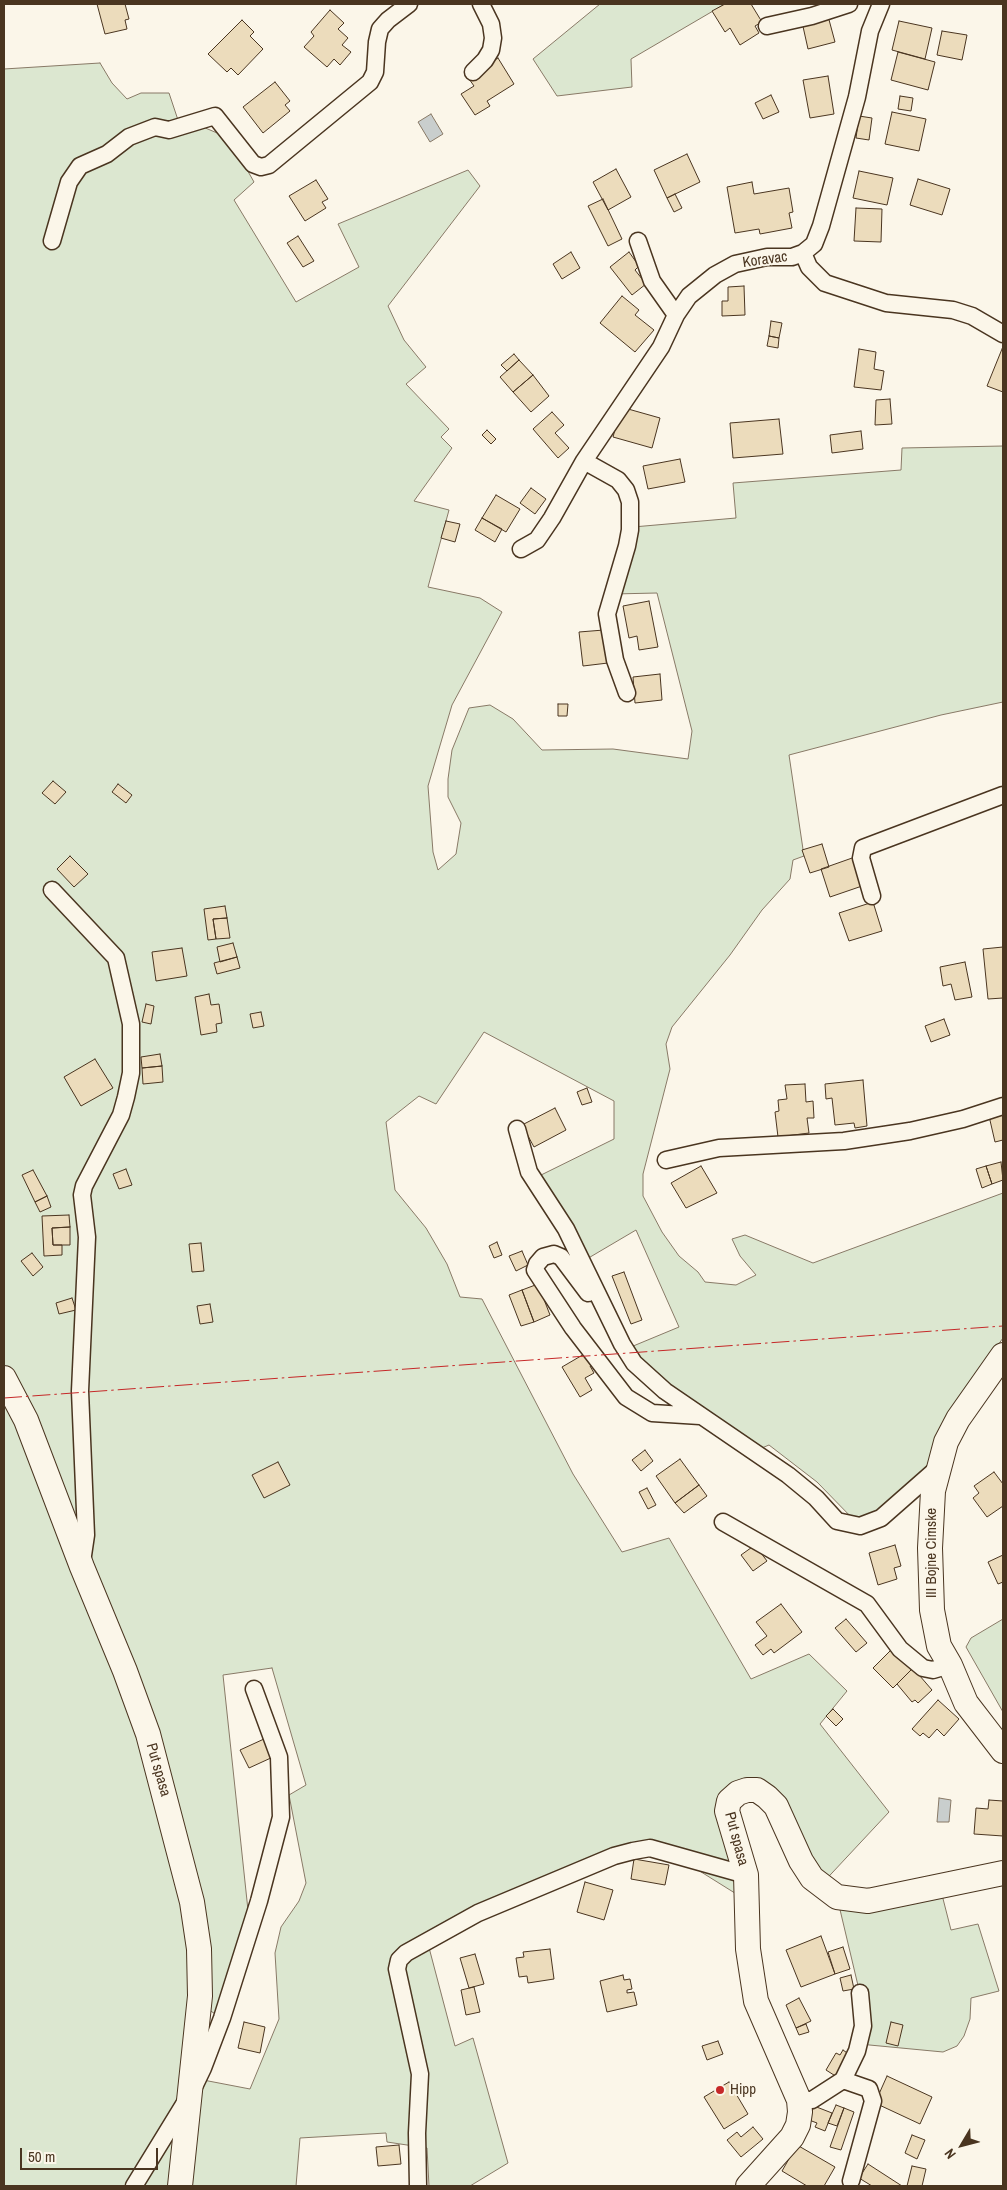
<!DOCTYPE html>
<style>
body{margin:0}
#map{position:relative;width:1007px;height:2190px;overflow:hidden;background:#fbf6e9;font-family:"Archivo Narrow",sans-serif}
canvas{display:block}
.frame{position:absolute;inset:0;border:5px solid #4a3520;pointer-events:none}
.north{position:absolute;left:937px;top:2120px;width:50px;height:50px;-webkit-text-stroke:4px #fbf6e9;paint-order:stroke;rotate:233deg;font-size:14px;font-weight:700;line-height:20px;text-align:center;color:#4a3520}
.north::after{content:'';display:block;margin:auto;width:18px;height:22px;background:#4a3520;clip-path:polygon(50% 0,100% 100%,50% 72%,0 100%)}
.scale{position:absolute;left:20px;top:2148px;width:138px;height:22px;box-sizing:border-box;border:2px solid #4a3520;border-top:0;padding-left:6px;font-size:15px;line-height:18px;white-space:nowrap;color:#4a3520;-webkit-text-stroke:4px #fbf6e9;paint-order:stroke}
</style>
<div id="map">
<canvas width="1007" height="2190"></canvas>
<div class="frame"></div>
<div class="north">N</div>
<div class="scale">50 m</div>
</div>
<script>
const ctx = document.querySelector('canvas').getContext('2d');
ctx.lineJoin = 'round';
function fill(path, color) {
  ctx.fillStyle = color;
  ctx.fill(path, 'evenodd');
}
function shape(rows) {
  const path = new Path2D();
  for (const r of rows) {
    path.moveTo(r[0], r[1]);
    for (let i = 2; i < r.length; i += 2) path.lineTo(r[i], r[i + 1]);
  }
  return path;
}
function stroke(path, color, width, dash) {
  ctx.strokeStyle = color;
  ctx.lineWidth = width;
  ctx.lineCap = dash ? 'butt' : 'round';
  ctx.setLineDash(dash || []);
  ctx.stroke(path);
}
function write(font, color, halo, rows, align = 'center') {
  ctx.font = font + ' "Archivo Narrow",sans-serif';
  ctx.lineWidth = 4;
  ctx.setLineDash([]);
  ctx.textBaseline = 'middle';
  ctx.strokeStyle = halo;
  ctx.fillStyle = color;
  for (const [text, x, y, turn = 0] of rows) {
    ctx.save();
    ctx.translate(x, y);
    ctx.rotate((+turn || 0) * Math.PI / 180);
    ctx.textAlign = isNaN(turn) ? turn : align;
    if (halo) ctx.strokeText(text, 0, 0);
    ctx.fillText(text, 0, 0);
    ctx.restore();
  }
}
const green = shape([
 [600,4,725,4,631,59,632,87,557,96,533,59,600,4],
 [100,63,112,83,127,99,141,93,169,93,182,132,203,127,229,138,254,182,234,200,296,302,359,267,338,224,468,170,480,186,388,306,404,340,426,367,406,384,449,429,441,437,452,448,414,501,449,510,428,587,480,598,502,612,452,705,428,786,433,852,438,870,456,854,461,823,448,797,448,779,452,750,469,708,490,705,513,719,542,750,613,749,688,759,692,731,657,593,613,594,633,527,736,518,733,483,901,470,902,448,1003,446,1003,702,941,715,789,755,804,856,793,860,790,879,762,910,730,955,672,1027,666,1044,670,1069,643,1174,643,1196,662,1232,679,1256,698,1272,705,1282,736,1285,756,1275,740,1256,732,1239,745,1235,813,1263,1003,1193,1003,1338,959,1399,931,1468,868,1523,855,1521,817,1482,769,1445,757,1450,707,1418,626,1349,679,1327,636,1230,580,1263,535,1178,614,1139,614,1101,484,1032,436,1104,419,1096,386,1122,395,1190,426,1228,447,1264,460,1297,482,1299,573,1474,622,1552,669,1538,751,1679,809,1654,847,1691,820,1724,889,1812,818,1888,767,1801,736,1799,746,1900,674,1855,650,1848,427,1940,455,2046,473,2038,508,2163,470,2186,429,2186,427,2148,387,2142,386,2133,300,2138,296,2186,4,2186,4,69,100,63],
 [272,1668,306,1785,289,1795,306,1883,299,1901,281,1927,275,1953,279,2019,250,2089,198,2079,204,2007,222,2018,250,1929,223,1675,272,1668],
 [1003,1619,1003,1712,966,1647,971,1638,1003,1619],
 [940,1887,951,1930,978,1924,999,1991,971,1998,970,2019,964,2036,957,2046,943,2052,859,2044,860,1994,837,1897,940,1887]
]);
fill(green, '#dce7d0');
stroke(green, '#887966', 1);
const water = shape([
 [431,114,443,134,430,142,418,122,431,114],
 [939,1798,951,1800,949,1822,937,1822,939,1798]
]);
fill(water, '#c9cecd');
stroke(water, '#887966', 1);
const building = shape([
 [97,4,125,4,129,19,125,20,127,29,105,34,97,4],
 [725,4,751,4,762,22,755,26,759,33,740,45,730,28,725,32,712,11,725,4],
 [330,10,344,23,338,29,348,38,342,45,351,52,340,65,334,59,327,67,304,47,314,36,311,32,330,10],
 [828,16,835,42,808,49,802,22,828,16],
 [242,20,254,32,250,36,263,49,238,75,231,68,227,72,208,54,242,20],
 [899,21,932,28,925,59,892,50,899,21],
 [942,31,967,35,962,60,937,55,942,31],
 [898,52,935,62,928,90,891,80,898,52],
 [498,58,514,84,487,101,490,106,475,115,461,94,474,86,467,76,498,58],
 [828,76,834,114,810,118,803,80,828,76],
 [275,82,290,101,285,105,290,111,263,133,243,107,275,82],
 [771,95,779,112,763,119,755,103,771,95],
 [900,96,913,98,911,111,898,109,900,96],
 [892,112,926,119,919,151,885,144,892,112],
 [859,116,872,118,869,140,856,138,859,116],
 [687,154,700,182,667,198,654,170,687,154],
 [616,169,631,197,608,210,593,182,616,169],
 [859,171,893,178,887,205,853,198,859,171],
 [918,179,950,189,942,215,910,205,918,179],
 [316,180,328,199,322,202,326,208,305,221,289,196,316,180],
 [752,182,754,194,789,188,793,212,789,213,792,228,760,234,759,229,735,233,727,187,752,182],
 [675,194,682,208,674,212,667,198,675,194],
 [603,199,622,239,608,246,588,206,603,199],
 [856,208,882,209,881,242,854,241,856,208],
 [298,236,314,261,303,267,287,243,298,236],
 [571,252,580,268,562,279,553,264,571,252],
 [629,252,639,266,635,270,646,284,632,295,610,267,629,252],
 [744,286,745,315,722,316,722,301,728,301,728,287,744,286],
 [622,296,639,310,635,315,654,330,635,352,600,323,622,296],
 [771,321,782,323,779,338,769,336,771,321],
 [769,336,779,338,778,348,767,346,769,336],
 [859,349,876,352,874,369,884,371,881,390,854,387,859,349],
 [1002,349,1003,350,1003,392,987,386,1002,349],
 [514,354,519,360,507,371,501,365,514,354],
 [519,360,533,375,513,392,500,377,519,360],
 [533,375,549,396,531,412,513,392,533,375],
 [890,399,892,424,875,425,876,400,890,399],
 [621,407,660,418,652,448,613,437,621,407],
 [552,412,564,425,555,433,569,448,558,458,533,429,552,412],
 [779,419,783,454,733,458,730,423,779,419],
 [487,430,496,439,491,444,482,435,487,430],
 [861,431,863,449,832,453,830,435,861,431],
 [680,459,685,482,648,489,643,466,680,459],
 [531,488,546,499,535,514,520,503,531,488],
 [496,495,520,509,506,532,482,518,496,495],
 [482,518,502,529,495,542,475,530,482,518],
 [446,521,460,524,455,542,441,538,446,521],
 [649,601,658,647,639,650,637,636,629,638,623,606,649,601],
 [604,630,608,663,583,666,579,632,604,630],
 [660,674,662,700,635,703,633,677,660,674],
 [558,704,568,704,567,716,558,716,558,704],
 [53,781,66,792,55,804,42,793,53,781],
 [118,784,132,795,126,803,112,792,118,784],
 [822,844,829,867,810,873,802,850,822,844],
 [70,856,88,874,74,887,57,869,70,856],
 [855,857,865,885,830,897,821,869,855,857],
 [873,902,882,931,849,941,839,913,873,902],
 [225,906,227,918,213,919,216,939,208,940,204,909,225,906],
 [227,918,230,938,216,939,213,919,227,918],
 [233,943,237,957,220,962,217,947,233,943],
 [1003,947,1003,998,988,999,983,949,1003,947],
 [182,948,187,976,156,981,152,952,182,948],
 [237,957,240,968,217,974,214,963,237,957],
 [965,962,972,997,955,1000,951,984,943,986,940,967,965,962],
 [209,994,211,1005,219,1004,222,1023,216,1024,217,1032,201,1035,195,997,209,994],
 [146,1004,154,1006,151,1024,142,1022,146,1004],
 [261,1012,264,1026,253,1028,250,1014,261,1012],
 [944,1019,950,1035,931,1042,925,1026,944,1019],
 [160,1054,162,1066,142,1068,141,1057,160,1054],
 [95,1059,113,1088,81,1106,64,1077,95,1059],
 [162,1066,163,1082,143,1084,142,1068,162,1066],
 [863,1080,867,1126,855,1128,854,1123,835,1125,832,1098,826,1099,825,1084,863,1080],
 [805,1084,806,1102,813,1101,814,1118,807,1118,809,1133,778,1137,775,1112,779,1111,778,1100,787,1099,785,1085,805,1084],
 [587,1088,592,1102,582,1105,577,1092,587,1088],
 [555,1108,566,1130,534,1147,522,1125,555,1108],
 [1003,1112,1003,1140,995,1142,989,1116,1003,1112],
 [1001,1162,1003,1180,992,1184,986,1166,1001,1162],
 [701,1166,717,1193,686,1208,671,1183,701,1166],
 [986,1166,992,1184,982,1188,976,1169,986,1166],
 [126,1169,132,1185,119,1189,113,1174,126,1169],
 [33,1170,47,1196,35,1202,22,1175,33,1170],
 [47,1196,51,1207,40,1212,35,1202,47,1196],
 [69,1215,70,1227,52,1228,53,1245,62,1245,62,1255,44,1256,42,1216,69,1215],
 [70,1227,70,1245,53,1245,52,1228,70,1227],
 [497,1242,502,1255,494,1258,489,1246,497,1242],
 [201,1243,204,1271,192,1272,189,1244,201,1243],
 [522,1251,528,1265,516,1271,509,1256,522,1251],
 [32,1253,43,1267,33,1276,21,1261,32,1253],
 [624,1272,642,1320,631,1324,612,1276,624,1272],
 [538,1284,550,1315,534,1322,522,1290,538,1284],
 [522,1290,534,1322,521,1326,509,1295,522,1290],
 [72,1298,76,1310,59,1314,56,1303,72,1298],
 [210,1304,213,1322,200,1324,197,1306,210,1304],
 [586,1353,593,1365,590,1366,594,1373,585,1378,592,1390,580,1397,562,1367,586,1353],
 [645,1450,653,1461,641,1471,632,1460,645,1450],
 [680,1459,699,1485,675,1503,656,1476,680,1459],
 [278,1462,290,1485,264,1498,252,1475,278,1462],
 [994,1472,1003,1484,1003,1506,987,1517,973,1498,979,1493,974,1486,994,1472],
 [699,1485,707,1496,684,1513,675,1503,699,1485],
 [647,1488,656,1505,648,1509,639,1492,647,1488],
 [755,1545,767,1561,753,1571,741,1555,755,1545],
 [895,1545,901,1566,894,1568,897,1579,878,1585,869,1553,895,1545],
 [1003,1555,1003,1582,998,1584,988,1562,1003,1555],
 [781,1604,802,1632,774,1653,771,1649,763,1655,755,1645,767,1636,756,1622,781,1604],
 [846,1619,867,1643,856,1652,835,1628,846,1619],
 [893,1648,913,1668,893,1688,873,1668,893,1648],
 [913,1668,932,1690,918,1703,915,1700,912,1702,897,1684,913,1668],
 [938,1700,959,1719,944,1736,937,1729,929,1738,923,1733,920,1736,912,1729,938,1700],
 [833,1709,843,1719,836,1726,826,1716,833,1709],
 [264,1739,273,1757,249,1768,240,1750,264,1739],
 [989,1800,1003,1801,1003,1836,974,1834,976,1808,988,1809,989,1800],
 [634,1859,669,1865,665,1885,631,1879,634,1859],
 [585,1882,613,1890,604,1920,577,1912,585,1882],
 [821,1936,835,1974,801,1987,786,1950,821,1936],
 [843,1947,850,1969,835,1974,828,1952,843,1947],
 [550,1949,554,1979,528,1983,527,1976,519,1977,516,1958,524,1957,523,1952,550,1949],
 [475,1954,484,1984,469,1988,460,1958,475,1954],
 [623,1975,624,1980,630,1979,632,1989,627,1990,627,1993,634,1992,637,2005,607,2012,600,1981,623,1975],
 [851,1975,854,1989,843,1991,840,1978,851,1975],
 [474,1987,480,2012,466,2015,461,1990,474,1987],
 [799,1998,811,2021,796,2028,786,2005,799,1998],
 [244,2022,265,2027,260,2053,238,2048,244,2022],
 [891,2022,903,2025,898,2046,886,2043,891,2022],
 [806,2024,809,2032,799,2035,796,2028,806,2024],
 [718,2041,723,2054,707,2060,702,2046,718,2041],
 [843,2050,850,2055,837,2077,826,2070,836,2053,840,2055,843,2050],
 [887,2076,932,2097,920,2124,875,2103,887,2076],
 [729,2082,748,2114,724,2129,704,2097,729,2082],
 [836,2105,844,2108,837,2126,828,2123,836,2105],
 [814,2106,832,2113,825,2131,815,2127,817,2123,809,2120,814,2106],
 [844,2108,854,2112,841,2150,830,2147,844,2108],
 [753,2127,763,2139,741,2157,727,2140,737,2132,741,2137,753,2127],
 [912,2135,925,2140,917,2159,905,2153,912,2135],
 [399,2145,401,2164,378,2166,376,2147,399,2145],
 [797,2145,835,2167,824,2186,807,2186,782,2171,797,2145],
 [868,2164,902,2186,872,2186,859,2178,868,2164],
 [912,2166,926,2169,922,2186,907,2186,912,2166]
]);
fill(building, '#ecdcbc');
stroke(building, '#4a3520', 1);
const street = shape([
 [767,26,812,16,849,4],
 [473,72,485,60,491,50,493,38,491,24,481,4],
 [52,241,69,182,80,166,107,154,129,137,155,127,169,130,215,116,253,164,261,167,269,165,370,82,375,72,377,42,380,29,388,20,409,4],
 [638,241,652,281,676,315],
 [803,253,809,267,825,283,886,303,953,310,972,316,1003,334],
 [584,461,618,480,626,490,630,502,630,530,627,546,607,614,615,660,627,693],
 [521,549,537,540,552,518,584,461,661,347,676,315,689,296,715,275,735,264,767,257,792,257,803,253,814,244,821,226,857,97,870,31,881,4],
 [52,890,116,958,131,1024,131,1073,126,1097,121,1115,84,1186,82,1195,87,1237,80,1391,86,1535,82,1562],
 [872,896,861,858,863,848,1003,795],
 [517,1129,529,1172,566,1229,622,1344,634,1363,665,1391,788,1475,816,1498,837,1521,860,1526,881,1518,939,1467],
 [666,1160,719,1148,844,1141,910,1131,963,1119,1003,1106],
 [588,1293,561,1257,554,1254,543,1257,537,1264,535,1270,573,1328,626,1397,652,1413,700,1416],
 [723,1522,867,1604,900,1649,923,1668,933,1670,950,1665],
 [843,2080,869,2089,873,2101,851,2181],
 [799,2100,812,2100,843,2080,857,2051,863,2026,860,1993],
 [134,2186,191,2093,203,2068,222,2018,259,1901,281,1817,279,1757,254,1689],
 [418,2186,417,2133,420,2074,397,1969,399,1960,406,1953,478,1913,614,1856,633,1851,650,1848,746,1875]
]);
const secondary = shape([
 [1003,1355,958,1419,946,1442,933,1491,930,1548,932,1610,939,1646,950,1665,966,1703,1003,1751],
 [4,1378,26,1420,82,1567,125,1671,148,1734,192,1902,199,1949,200,1996,180,2186],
 [748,2186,792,2137,798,2125,800,2112,799,2100,756,2001,748,1949,746,1875,727,1811,729,1801,738,1793,747,1790,757,1790,767,1797,776,1806,801,1861,812,1878,837,1897,868,1901,1003,1873]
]);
stroke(street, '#4a3520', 19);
stroke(secondary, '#4a3520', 26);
stroke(street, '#fbf6e9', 16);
stroke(secondary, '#fbf6e9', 24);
stroke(shape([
 [4,1398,1003,1326]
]), '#c62828', 1, [18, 4, 2.5, 4]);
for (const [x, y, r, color] of [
 [720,2090,5,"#c62828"]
]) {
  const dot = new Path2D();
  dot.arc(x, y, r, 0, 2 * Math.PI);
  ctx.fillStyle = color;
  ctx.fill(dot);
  stroke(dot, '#fbf6e9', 2);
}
write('15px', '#4a3520', '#fbf6e9', [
 ["Koravac",765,260,-8],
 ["III Bojne Cimske",932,1553,-90],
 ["Put spasa",158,1770,74],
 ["Put spasa",736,1839,75]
]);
write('15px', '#4a3520', '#fbf6e9', [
 ["Hipp",730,2090]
], 'left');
</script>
